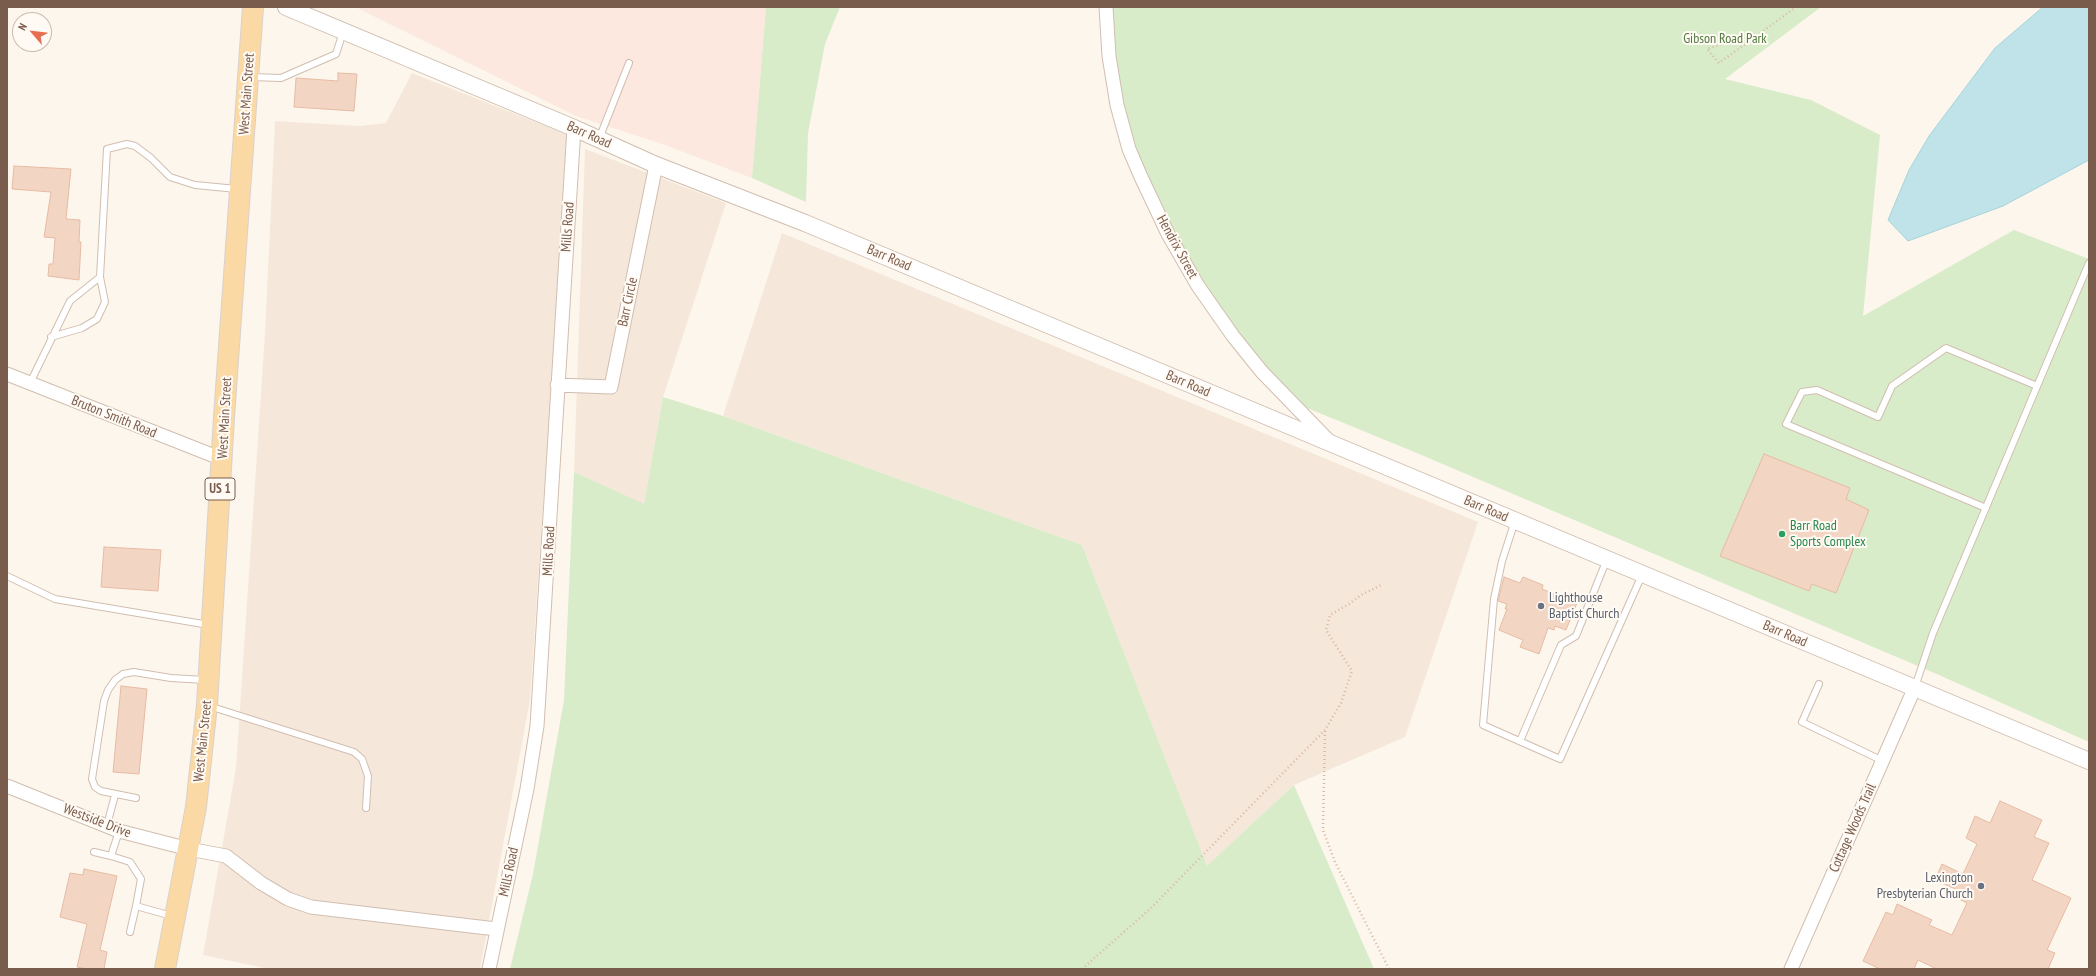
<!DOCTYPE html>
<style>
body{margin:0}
#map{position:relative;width:2096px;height:976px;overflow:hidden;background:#fdf6ec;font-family:"PT Sans Narrow",sans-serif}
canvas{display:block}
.frame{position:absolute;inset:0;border:8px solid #7a5c4d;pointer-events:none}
.north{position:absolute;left:12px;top:12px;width:40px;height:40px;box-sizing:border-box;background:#fffaf3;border:1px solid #cabbb1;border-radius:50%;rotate:298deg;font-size:11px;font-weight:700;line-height:16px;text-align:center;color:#7a5c4d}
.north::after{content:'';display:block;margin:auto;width:14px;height:18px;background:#e76f51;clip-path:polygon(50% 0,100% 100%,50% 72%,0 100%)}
</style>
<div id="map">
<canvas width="2096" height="976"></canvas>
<div class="frame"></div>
<div class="north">N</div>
</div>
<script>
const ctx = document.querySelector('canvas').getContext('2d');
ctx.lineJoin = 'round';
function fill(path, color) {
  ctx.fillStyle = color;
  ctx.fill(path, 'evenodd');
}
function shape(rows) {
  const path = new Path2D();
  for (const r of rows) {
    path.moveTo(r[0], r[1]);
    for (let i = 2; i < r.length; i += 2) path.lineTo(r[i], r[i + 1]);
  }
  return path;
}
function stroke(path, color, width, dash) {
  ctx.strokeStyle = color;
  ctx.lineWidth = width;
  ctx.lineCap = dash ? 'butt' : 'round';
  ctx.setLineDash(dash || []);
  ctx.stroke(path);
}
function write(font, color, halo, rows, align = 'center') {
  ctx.font = font + ' "PT Sans Narrow",sans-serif';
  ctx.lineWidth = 4;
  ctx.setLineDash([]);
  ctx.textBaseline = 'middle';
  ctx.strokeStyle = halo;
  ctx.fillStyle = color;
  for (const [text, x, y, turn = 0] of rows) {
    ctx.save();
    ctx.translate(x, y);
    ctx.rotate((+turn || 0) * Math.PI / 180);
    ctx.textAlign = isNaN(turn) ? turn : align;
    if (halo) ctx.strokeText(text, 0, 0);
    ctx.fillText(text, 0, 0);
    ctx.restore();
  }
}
fill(shape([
 [412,73,568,135,530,700,480,969,269,969,203,955,236,768,265,334,275,121,360,126,386,123],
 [585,149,726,203,663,397,644,505,574,472],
 [782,233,1478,522,1405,737,1294,785,1207,867,1082,545,723,416]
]), '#f5e8da');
fill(shape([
 [359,7,766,7,752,178,662,144,576,116,359,9]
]), '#fde8e0');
fill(shape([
 [766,7,840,7,825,44,808,133,806,202,752,178],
 [1106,7,1821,7,1725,79,1811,100,1880,135,1863,316,2014,230,2089,259,2089,742,1939,675,1412,451,1290,401,1198,286,1129,149],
 [663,397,723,416,1082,545,1207,866,1294,785,1374,969,510,969,533,874,564,700,574,472,644,504]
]), '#d8ecc9');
const water = shape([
 [2043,7,2089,7,2089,160,2003,206,1908,241,1888,220,1909,170,1929,136,1995,48,2043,7]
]);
fill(water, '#bfe3e8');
stroke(water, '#a5d3da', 1);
const building = shape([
 [338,73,357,74,354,111,294,107,296,78,338,81,338,73],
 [14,166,71,169,66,219,80,220,79,242,81,242,79,280,48,276,49,264,53,264,55,238,44,237,51,192,12,189,14,166],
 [1764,454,1850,488,1846,499,1869,510,1836,593,1812,584,1809,591,1720,556,1764,454],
 [104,547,161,550,158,591,101,587,104,547],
 [1504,577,1520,583,1523,577,1543,585,1542,589,1577,603,1566,630,1555,626,1554,630,1548,628,1539,654,1520,647,1523,640,1499,630,1507,609,1505,609,1507,604,1498,601,1504,577],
 [121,686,147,689,139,774,113,772,121,686],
 [2000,801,2042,820,2034,837,2049,843,2032,880,2071,898,2047,950,2055,953,2048,969,1937,969,1918,960,1914,969,1880,969,1863,961,1886,912,1893,915,1897,904,1932,920,1929,925,1952,935,1967,903,1957,898,1960,891,1935,880,1942,864,1963,874,1977,844,1966,838,1975,816,1990,823,2000,801],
 [84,869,117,876,100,950,107,952,104,969,87,969,77,967,87,924,60,917,70,873,83,875,84,869]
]);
fill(building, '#f3d5c3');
stroke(building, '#e6bba3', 1);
const service = shape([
 [251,77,281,78,336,54,343,32],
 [599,139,629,63],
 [51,337,82,328,97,319,105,302,100,277],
 [30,383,70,301,100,277,107,149,127,144,135,146,151,158,170,177,195,185,237,189],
 [1986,508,1786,424,1802,392,1817,390,1878,417,1892,386,1946,348,2037,386],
 [1515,521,1502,561,1494,599,1483,725,1560,759,1642,575],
 [7,576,55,599,209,625],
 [1819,684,1802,722,1883,761],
 [1915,687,1933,633,2089,263],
 [209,706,354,752,362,759,368,776,366,808],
 [1520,741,1561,645,1576,636,1607,559],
 [136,798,101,791,95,787,92,779,104,701,108,690,115,680,123,674,134,672,171,678,205,680],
 [107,825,115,795],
 [119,831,111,856,130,862,141,879,136,906,172,916],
 [94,852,111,856],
 [130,932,136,906]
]);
const minor = shape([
 [1106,7,1109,56,1117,105,1129,149,1141,177,1168,234,1198,286,1233,336,1262,372,1329,441],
 [7,374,222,459],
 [557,385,611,387,656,165],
 [7,786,119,831,189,849,226,856,261,883,288,899,311,907,496,929],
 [489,969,527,789,537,726,574,128],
 [1791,969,1915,687]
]);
const tertiary = shape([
 [286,7,574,128,656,165,805,223,2089,761]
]);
const primary = shape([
 [165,969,196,807,207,705,224,417,253,7]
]);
stroke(service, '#d1beb0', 8);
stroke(minor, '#d1beb0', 15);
stroke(tertiary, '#d1beb0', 18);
stroke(primary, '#dad1cd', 22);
stroke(shape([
 [1740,38,1707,49,1719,63,1796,7],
 [1325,731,1323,830,1335,862,1389,969],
 [1082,969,1150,909,1325,730,1341,703,1352,671,1326,630,1330,615,1349,604,1361,595,1383,584]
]), '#d9b8a5', 2.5, [1, 3]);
stroke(service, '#fff', 6);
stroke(minor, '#fff', 13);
stroke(tertiary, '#fff', 16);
stroke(primary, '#fbd9a5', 20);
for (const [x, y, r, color] of [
 [1782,534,4,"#2e9e5b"],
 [1541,606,4,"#6b7280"],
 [1981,886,4,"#6b7280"]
]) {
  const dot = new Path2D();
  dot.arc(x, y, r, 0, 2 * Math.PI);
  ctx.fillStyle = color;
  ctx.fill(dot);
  stroke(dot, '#fffaf3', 1.5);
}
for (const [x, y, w] of [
 [220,489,30]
]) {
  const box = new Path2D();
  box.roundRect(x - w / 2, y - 11, w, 22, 3);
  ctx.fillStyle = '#fffaf3';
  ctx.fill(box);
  stroke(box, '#7a5c4d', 1);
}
write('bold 13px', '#7a5c4d', null, [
 ["US 1",220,489]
]);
write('14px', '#537a41', '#fffaf3', [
 ["Gibson Road Park",1725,39]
]);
write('14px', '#7a5c4d', '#fffaf3', [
 ["West Main Street",247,94,-86],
 ["Barr Road",589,135,24],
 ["Mills Road",568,227,-86],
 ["Hendrix Street",1177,247,61],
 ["Barr Road",889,258,23],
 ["Barr Circle",628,302,-78],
 ["Barr Road",1188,384,23],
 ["Bruton Smith Road",114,417,22],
 ["West Main Street",225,418,-87],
 ["Barr Road",1486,509,23],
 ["Mills Road",549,551,-87],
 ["Barr Road",1785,634,23],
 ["West Main Street",203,741,-84],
 ["Westside Drive",97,821,21],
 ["Cottage Woods Trail",1853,828,-66],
 ["Mills Road",509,872,-78]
]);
write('14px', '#27864d', '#fffaf3', [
 ["Barr Road",1790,526],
 ["Sports Complex",1790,542]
], 'left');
write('14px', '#5b616d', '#fffaf3', [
 ["Lighthouse",1549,598],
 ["Baptist Church",1549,614],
 ["Lexington",1973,878,"right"],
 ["Presbyterian Church",1973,894,"right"]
], 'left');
</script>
